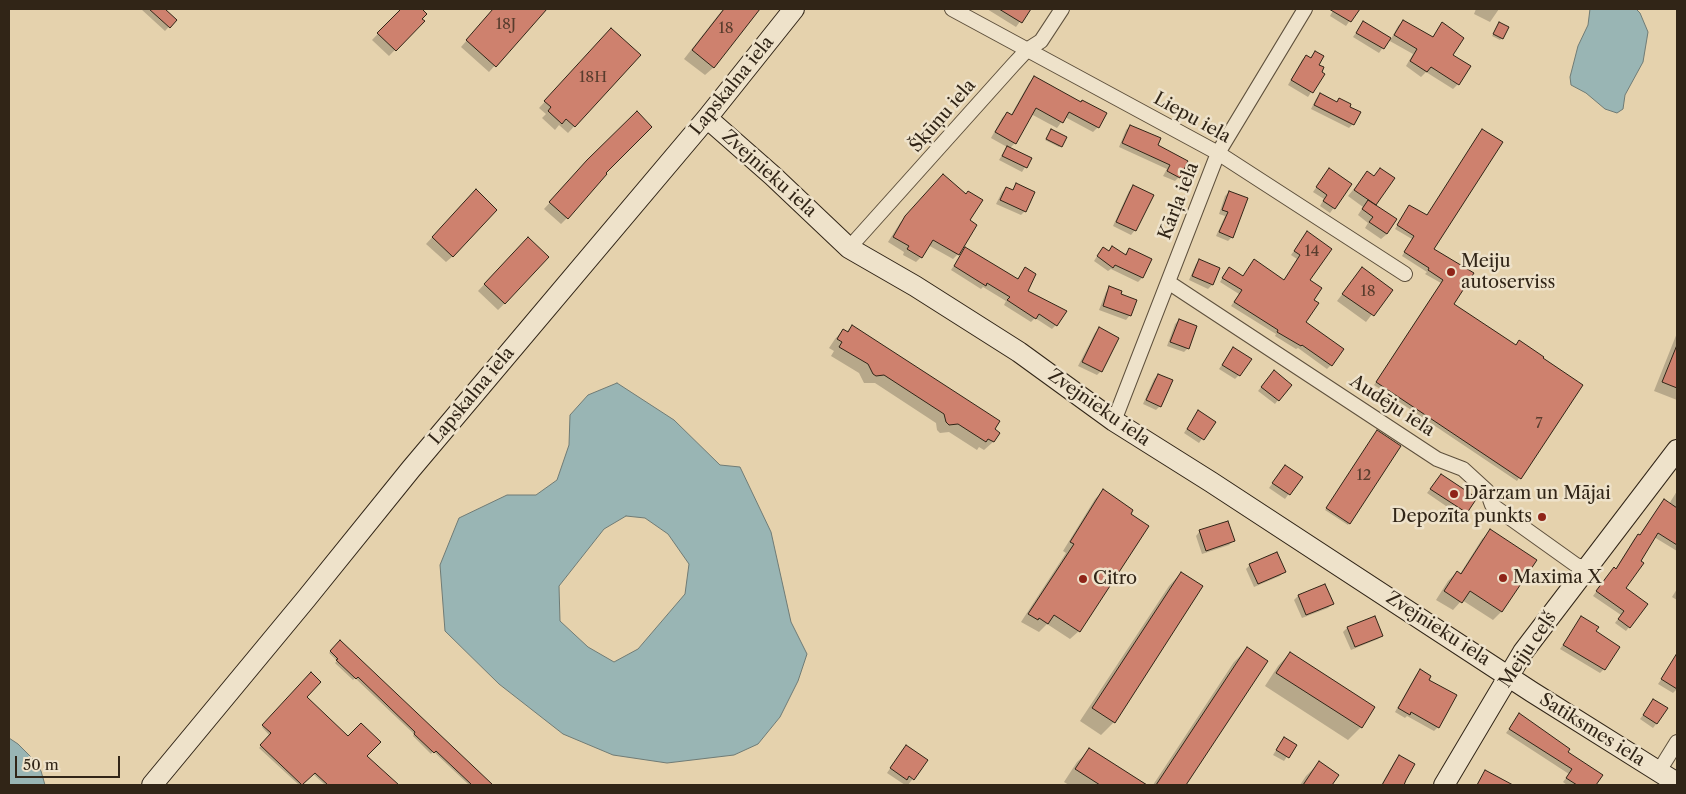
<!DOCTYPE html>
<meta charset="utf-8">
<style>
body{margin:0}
#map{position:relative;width:1686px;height:794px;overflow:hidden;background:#e5d2ad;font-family:"Libre Caslon Text",serif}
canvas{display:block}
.frame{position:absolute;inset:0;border:10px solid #312517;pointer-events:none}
.scale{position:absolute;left:15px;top:756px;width:105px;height:22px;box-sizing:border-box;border:2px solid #312517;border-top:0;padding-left:6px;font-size:15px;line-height:18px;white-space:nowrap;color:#312517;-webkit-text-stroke:4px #eee2ca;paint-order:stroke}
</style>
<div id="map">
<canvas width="1686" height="794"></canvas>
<div class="frame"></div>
<div class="scale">50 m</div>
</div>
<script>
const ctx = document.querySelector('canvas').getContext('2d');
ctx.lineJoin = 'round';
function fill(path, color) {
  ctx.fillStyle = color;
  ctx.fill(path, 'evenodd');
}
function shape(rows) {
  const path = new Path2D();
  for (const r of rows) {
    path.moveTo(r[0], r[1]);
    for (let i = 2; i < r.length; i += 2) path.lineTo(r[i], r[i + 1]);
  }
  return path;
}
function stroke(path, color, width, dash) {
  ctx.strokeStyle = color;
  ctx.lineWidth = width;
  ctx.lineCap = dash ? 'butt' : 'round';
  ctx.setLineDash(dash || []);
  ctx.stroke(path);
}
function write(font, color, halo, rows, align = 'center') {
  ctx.font = font + ' "Libre Caslon Text",serif';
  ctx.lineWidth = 5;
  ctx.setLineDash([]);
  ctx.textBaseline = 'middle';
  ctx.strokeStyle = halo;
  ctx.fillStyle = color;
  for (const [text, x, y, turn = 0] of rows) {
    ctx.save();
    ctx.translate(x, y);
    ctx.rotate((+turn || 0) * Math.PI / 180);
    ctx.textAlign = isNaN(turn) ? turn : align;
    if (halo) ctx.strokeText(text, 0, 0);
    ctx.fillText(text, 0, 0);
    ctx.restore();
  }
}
const water = shape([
 [1590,9,1636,9,1640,13,1648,32,1643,62,1625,95,1623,109,1617,113,1605,109,1586,93,1571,85,1570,77,1578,46,1588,25,1590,9],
 [617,383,674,420,720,465,740,467,771,532,791,622,807,654,798,681,780,717,758,744,734,755,667,763,613,755,563,734,499,684,445,631,440,565,459,518,507,495,536,495,557,480,569,445,570,415,588,395,617,383],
 [626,516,645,518,668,534,689,564,685,594,638,649,614,662,588,647,560,621,559,586,604,529,626,516],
 [9,738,18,744,35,761,41,771,45,785,9,785,9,738]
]);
fill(water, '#99b5b4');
stroke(water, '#6f7b75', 1);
fill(shape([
 [141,9,163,9,175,20,165,31],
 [402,9,420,9,426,14,421,19,423,21,389,56,372,40],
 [494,9,545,9,489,72,461,47],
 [723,9,758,9,714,67,705,75,684,59],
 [987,9,1029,9,1016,27],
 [1334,9,1358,9,1346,26,1330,16],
 [1476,9,1499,9,1490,22,1474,14],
 [1403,21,1432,38,1442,24,1452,55,1458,84,1453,89,1426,72,1421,77,1406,66,1413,54,1388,40,1379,53,1353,37,1363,23,1391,39,1398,26],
 [1498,25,1502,38,1500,40,1492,36],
 [605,36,639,55,568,133,559,125,555,130,542,118,546,114,539,108],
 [1315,52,1320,72,1323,74,1308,97,1288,85,1302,60,1306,56,1310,58],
 [1034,78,1098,127,1093,132,1065,117,1057,128,1031,114,1015,143,1010,148,1030,159,1022,172,999,160,1007,147,991,138,1002,118,1007,113,1011,115,1029,83],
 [1320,95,1349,107,1353,124,1349,128,1311,109,1316,99],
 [1130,126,1156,145,1187,162,1179,177,1175,181,1163,176,1167,169,1119,147,1126,130],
 [1050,132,1061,146,1059,147,1045,140],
 [581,168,567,218,561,224,544,209],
 [1380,169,1393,178,1374,205,1387,234,1381,239,1365,228,1368,223,1358,215,1363,207,1348,196,1367,173,1373,177],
 [1326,173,1351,184,1330,213,1320,206,1324,199,1313,192],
 [938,180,968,221,958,254,953,259,928,245,921,257,916,262,903,255,904,252,888,242,900,223],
 [1016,185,1025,211,1021,215,996,204,1002,192,1006,188,1011,191],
 [1133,187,1135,230,1131,235,1113,226,1129,191],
 [1229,192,1232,237,1228,241,1216,236,1225,216,1219,214,1225,196],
 [469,197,453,256,446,262,426,244],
 [1409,206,1433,250,1453,305,1516,346,1541,359,1581,385,1517,481,1374,385,1441,283,1425,274,1427,272,1402,256,1412,239,1395,229],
 [1304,237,1308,281,1312,301,1304,322,1331,365,1327,369,1298,348,1296,349,1275,336,1276,334,1231,306,1239,294,1220,282,1225,273,1242,277,1283,281,1297,259,1291,255],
 [521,245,505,303,498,310,478,291],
 [965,249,1017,280,1025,269,1026,292,1065,311,1056,325,1052,329,1035,318,1031,322,1004,305,1006,301,983,287,981,289,951,270],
 [1129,250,1142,278,1138,282,1111,269,1108,271,1094,261,1099,253,1108,252,1124,255],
 [1200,260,1219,269,1212,285,1208,289,1189,280,1196,264],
 [1362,268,1391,290,1366,322,1337,301],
 [1110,288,1120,295,1130,315,1126,320,1099,310,1106,292],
 [1179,320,1188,348,1184,352,1167,346,1175,324],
 [852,326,998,433,993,442,984,450,979,447,977,450,949,432,940,433,937,430,936,423,875,383,864,383,859,373,831,356,834,351,829,348,835,339,843,330,846,332],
 [1099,329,1101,371,1097,375,1078,366,1095,333],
 [1677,333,1677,400,1654,391],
 [1230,353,1239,375,1235,379,1219,369],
 [1158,375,1160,406,1156,410,1143,404,1154,379],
 [1270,376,1278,400,1275,404,1258,391],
 [1195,416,1214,422,1199,443,1184,433],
 [1376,433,1349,523,1348,525,1325,510],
 [1285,466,1301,477,1285,499,1269,488],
 [1441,475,1466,513,1462,517,1427,493],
 [1103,491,1079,631,1070,639,1047,624,1039,632,1021,622,1066,553,1063,551,1095,499],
 [1677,491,1677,551,1654,537,1624,588,1629,627,1626,631,1615,623,1621,615,1593,596,1610,573,1615,570,1634,539,1639,536,1660,505,1664,501,1669,504],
 [1200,531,1233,541,1229,545,1202,554,1196,536],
 [1491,531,1535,560,1501,612,1493,620,1462,600,1453,610,1436,600,1448,581,1457,572,1460,574,1482,539],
 [1250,565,1284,572,1280,576,1254,587,1246,569],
 [1181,573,1201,586,1114,722,1101,735,1080,721,1169,586],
 [1325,586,1332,604,1328,608,1302,618,1294,600,1298,596],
 [1677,589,1677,600,1672,597],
 [1374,617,1382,635,1378,639,1351,650,1343,632,1347,628],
 [1582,617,1594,631,1604,669,1600,673,1560,649],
 [340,641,491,785,469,785,433,751,431,754,413,736,414,734,355,678,353,680,335,663,337,661,329,653],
 [1247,649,1266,662,1185,785,1153,785,1234,662],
 [1290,653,1374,707,1361,727,1348,740,1265,686,1278,666],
 [1672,664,1677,668,1677,689,1673,693,1658,684],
 [1420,671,1438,727,1434,731,1407,716,1405,718,1395,712,1416,675],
 [311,674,305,697,397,785,325,785,312,773,299,785,259,748,270,736,262,727],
 [1654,700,1656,724,1653,728,1640,719],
 [1519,715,1566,753,1601,776,1594,785,1567,785,1563,782,1569,774,1506,733],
 [1284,738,1295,745,1284,761,1273,755],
 [1090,750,1148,785,1069,785,1064,782,1077,762],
 [902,751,926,761,908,785,905,785,887,773],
 [1399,757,1413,765,1402,785,1381,785,1395,761],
 [1319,763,1337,775,1330,785,1300,785,1306,776]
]), '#0003');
const building = shape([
 [149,9,165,9,177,20,170,28,149,9],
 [401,9,422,9,427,14,422,19,425,21,396,51,377,33,401,9],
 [493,9,547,9,496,67,466,40,493,9],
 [724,9,760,9,714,68,692,50,724,9],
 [999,9,1031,9,1022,23,999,9],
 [1329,9,1360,9,1351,22,1329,9],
 [1403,20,1433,37,1442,22,1464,38,1453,55,1471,66,1459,85,1431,67,1427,72,1410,61,1417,49,1394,35,1403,20],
 [1363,21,1391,38,1384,49,1356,33,1363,21],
 [1499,22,1509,27,1503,39,1493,34,1499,22],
 [611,28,641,55,575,127,566,119,562,124,548,111,551,107,544,101,611,28],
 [1315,51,1324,56,1319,65,1324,67,1322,72,1325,74,1313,93,1291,80,1306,55,1311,58,1315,51],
 [1034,76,1081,102,1082,100,1107,113,1099,128,1069,112,1063,123,1036,108,1016,144,995,132,1007,112,1012,115,1034,76],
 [1320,93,1337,102,1339,98,1351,104,1350,107,1361,112,1354,125,1314,105,1320,93],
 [637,111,652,127,606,173,607,174,568,219,549,202,587,160,637,111],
 [1130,125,1161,138,1158,145,1188,161,1180,178,1167,171,1170,165,1122,143,1130,125],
 [1051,129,1067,137,1062,147,1046,139,1051,129],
 [1482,129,1503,142,1434,249,1474,273,1454,304,1516,345,1519,340,1544,357,1543,358,1583,385,1521,479,1376,382,1443,280,1428,270,1429,268,1404,252,1414,236,1397,225,1409,205,1427,215,1482,129],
 [1007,146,1032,158,1027,168,1002,156,1007,146],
 [1329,168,1352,184,1335,209,1323,201,1327,195,1316,187,1329,168],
 [1380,168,1395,178,1376,205,1354,190,1367,171,1374,176,1380,168],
 [943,174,966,194,968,191,983,200,970,220,977,225,959,255,933,240,922,258,907,249,909,246,893,237,905,216,943,174],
 [1016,183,1035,192,1026,212,1000,200,1006,187,1013,190,1016,183],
 [1133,185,1154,195,1136,231,1116,222,1133,185],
 [476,189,497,210,453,257,432,237,476,189],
 [1229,191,1248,198,1233,238,1219,232,1228,212,1222,210,1229,191],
 [1368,200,1397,219,1387,234,1369,222,1373,217,1362,209,1368,200],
 [1307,231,1332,249,1310,280,1322,288,1314,300,1319,303,1306,322,1344,349,1332,366,1302,345,1301,346,1277,332,1278,330,1234,302,1242,290,1222,278,1229,267,1243,276,1254,259,1284,280,1300,255,1294,251,1307,231],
 [528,237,549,257,505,304,484,284,528,237],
 [1112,246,1126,255,1129,248,1152,259,1143,278,1115,265,1113,268,1097,256,1103,247,1109,251,1112,246],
 [965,247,1018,279,1025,267,1036,274,1028,291,1067,311,1057,326,1039,314,1036,319,1007,300,1010,297,987,283,986,286,954,266,965,247],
 [1199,259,1220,268,1213,285,1192,276,1199,259],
 [1362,267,1393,290,1374,316,1342,294,1362,267],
 [1109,286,1122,291,1121,294,1137,300,1131,316,1103,306,1109,286],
 [1179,319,1197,326,1189,349,1170,342,1179,319],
 [852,325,1000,421,995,429,1000,433,994,442,988,439,986,442,958,424,949,425,946,422,944,414,884,375,876,376,873,374,868,364,839,347,842,342,837,339,843,329,848,332,852,325],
 [1099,327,1119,338,1102,372,1082,362,1099,327],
 [1677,345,1677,388,1662,382,1677,345],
 [1233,347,1252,359,1240,376,1222,365,1233,347],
 [1274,370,1292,385,1279,401,1261,387,1274,370],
 [1158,374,1173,380,1161,407,1146,400,1158,374],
 [1198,410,1216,422,1204,440,1187,429,1198,410],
 [1377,430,1401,446,1350,524,1326,508,1377,430],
 [1285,465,1303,477,1290,495,1272,483,1285,465],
 [1441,474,1477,498,1467,513,1430,489,1441,474],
 [1103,489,1133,510,1131,514,1149,526,1080,632,1054,615,1048,624,1039,618,1038,620,1028,614,1074,544,1070,542,1103,489],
 [1664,499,1677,508,1677,545,1658,533,1641,561,1644,563,1626,588,1648,604,1630,628,1618,619,1624,611,1596,591,1614,567,1616,569,1638,534,1640,535,1664,499],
 [1228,521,1235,541,1206,551,1199,530,1228,521],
 [1490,529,1537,560,1502,612,1470,591,1462,603,1444,591,1457,571,1461,574,1490,529],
 [1277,552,1286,572,1258,584,1249,564,1277,552],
 [1181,572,1203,586,1115,723,1092,708,1181,572],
 [1325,584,1334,604,1306,615,1298,595,1325,584],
 [1375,616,1383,636,1355,647,1347,627,1375,616],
 [1581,616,1599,627,1596,631,1620,647,1605,670,1563,645,1581,616],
 [340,640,493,785,472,785,436,751,434,753,414,734,415,732,358,677,356,679,336,660,338,659,330,651,340,640],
 [1247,647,1268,661,1186,785,1156,785,1247,647],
 [1290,652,1375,707,1362,728,1276,673,1290,652],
 [1677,653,1677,689,1661,679,1677,653],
 [1420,669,1431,676,1429,680,1457,695,1439,728,1411,712,1410,715,1398,708,1420,669],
 [311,672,321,682,307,697,348,736,361,723,381,742,367,756,399,785,328,785,315,773,302,785,260,745,271,733,262,725,311,672],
 [1653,699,1668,708,1657,724,1643,715,1653,699],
 [1519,713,1570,749,1568,752,1603,775,1596,785,1577,785,1566,778,1572,769,1509,729,1519,713],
 [1284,737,1297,745,1289,758,1276,750,1284,737],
 [906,745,928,760,914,780,909,776,907,780,890,768,906,745],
 [1089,748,1111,762,1147,785,1100,785,1075,769,1089,748],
 [1399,755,1415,764,1406,780,1404,785,1382,785,1399,755],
 [1319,761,1339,775,1332,785,1303,785,1319,761],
 [1485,770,1513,785,1477,785,1485,770]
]);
fill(building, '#ce816e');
stroke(building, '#312517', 1);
const street = shape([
 [952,9,1218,153,1405,274],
 [849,248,1013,65,1027,50,1041,41,1062,9],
 [1168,282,1437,459,1463,469,1487,491,1492,505,1576,565,1586,568],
 [1114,421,1218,153,1305,9],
 [1659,771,1677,742]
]);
const secondary = shape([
 [707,118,773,176,849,248,915,286,1019,352,1114,421,1211,482,1532,692,1677,783],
 [152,785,306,599,411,469,707,118,794,9],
 [1444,785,1523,652,1677,450]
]);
stroke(street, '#5e503c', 16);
stroke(secondary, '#312517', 22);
stroke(street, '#eee2ca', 14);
stroke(secondary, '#eee2ca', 20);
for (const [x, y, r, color] of [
 [1451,272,5,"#8f2418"],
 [1454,494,5,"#8f2418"],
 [1542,517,5,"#8f2418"],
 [1503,578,5,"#8f2418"],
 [1083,579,5,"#8f2418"]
]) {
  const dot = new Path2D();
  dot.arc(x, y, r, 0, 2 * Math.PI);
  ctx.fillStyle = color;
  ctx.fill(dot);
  stroke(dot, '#eee2ca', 2);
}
write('15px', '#583c2d', null, [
 ["18J",506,25],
 ["18",726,29],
 ["18H",593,78],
 ["14",1312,252],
 ["18",1368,292],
 ["7",1539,424],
 ["12",1364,476]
]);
write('18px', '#312517', '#eee2ca', [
 ["Lapskalna iela",732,86,-51],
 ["Šķūņu iela",943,116,-49],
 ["Liepu iela",1192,118,29],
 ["Zvejnieku iela",769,174,42],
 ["Kārļa iela",1179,201,-69],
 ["Lapskalna iela",472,396,-50],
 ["Audēju iela",1392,406,33],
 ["Zvejnieku iela",1099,408,35],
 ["Zvejnieku iela",1438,629,33],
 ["Meiju ceļš",1528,650,-56],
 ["Satiksmes iela",1592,730,32]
]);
write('18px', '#312517', '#eee2ca', [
 ["Meiju",1461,262],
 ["autoserviss",1461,283],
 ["Dārzam un Mājai",1464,494],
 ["Depozīta punkts",1532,517,"right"],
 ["Maxima X",1513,578],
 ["Citro",1093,579]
], 'left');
</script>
